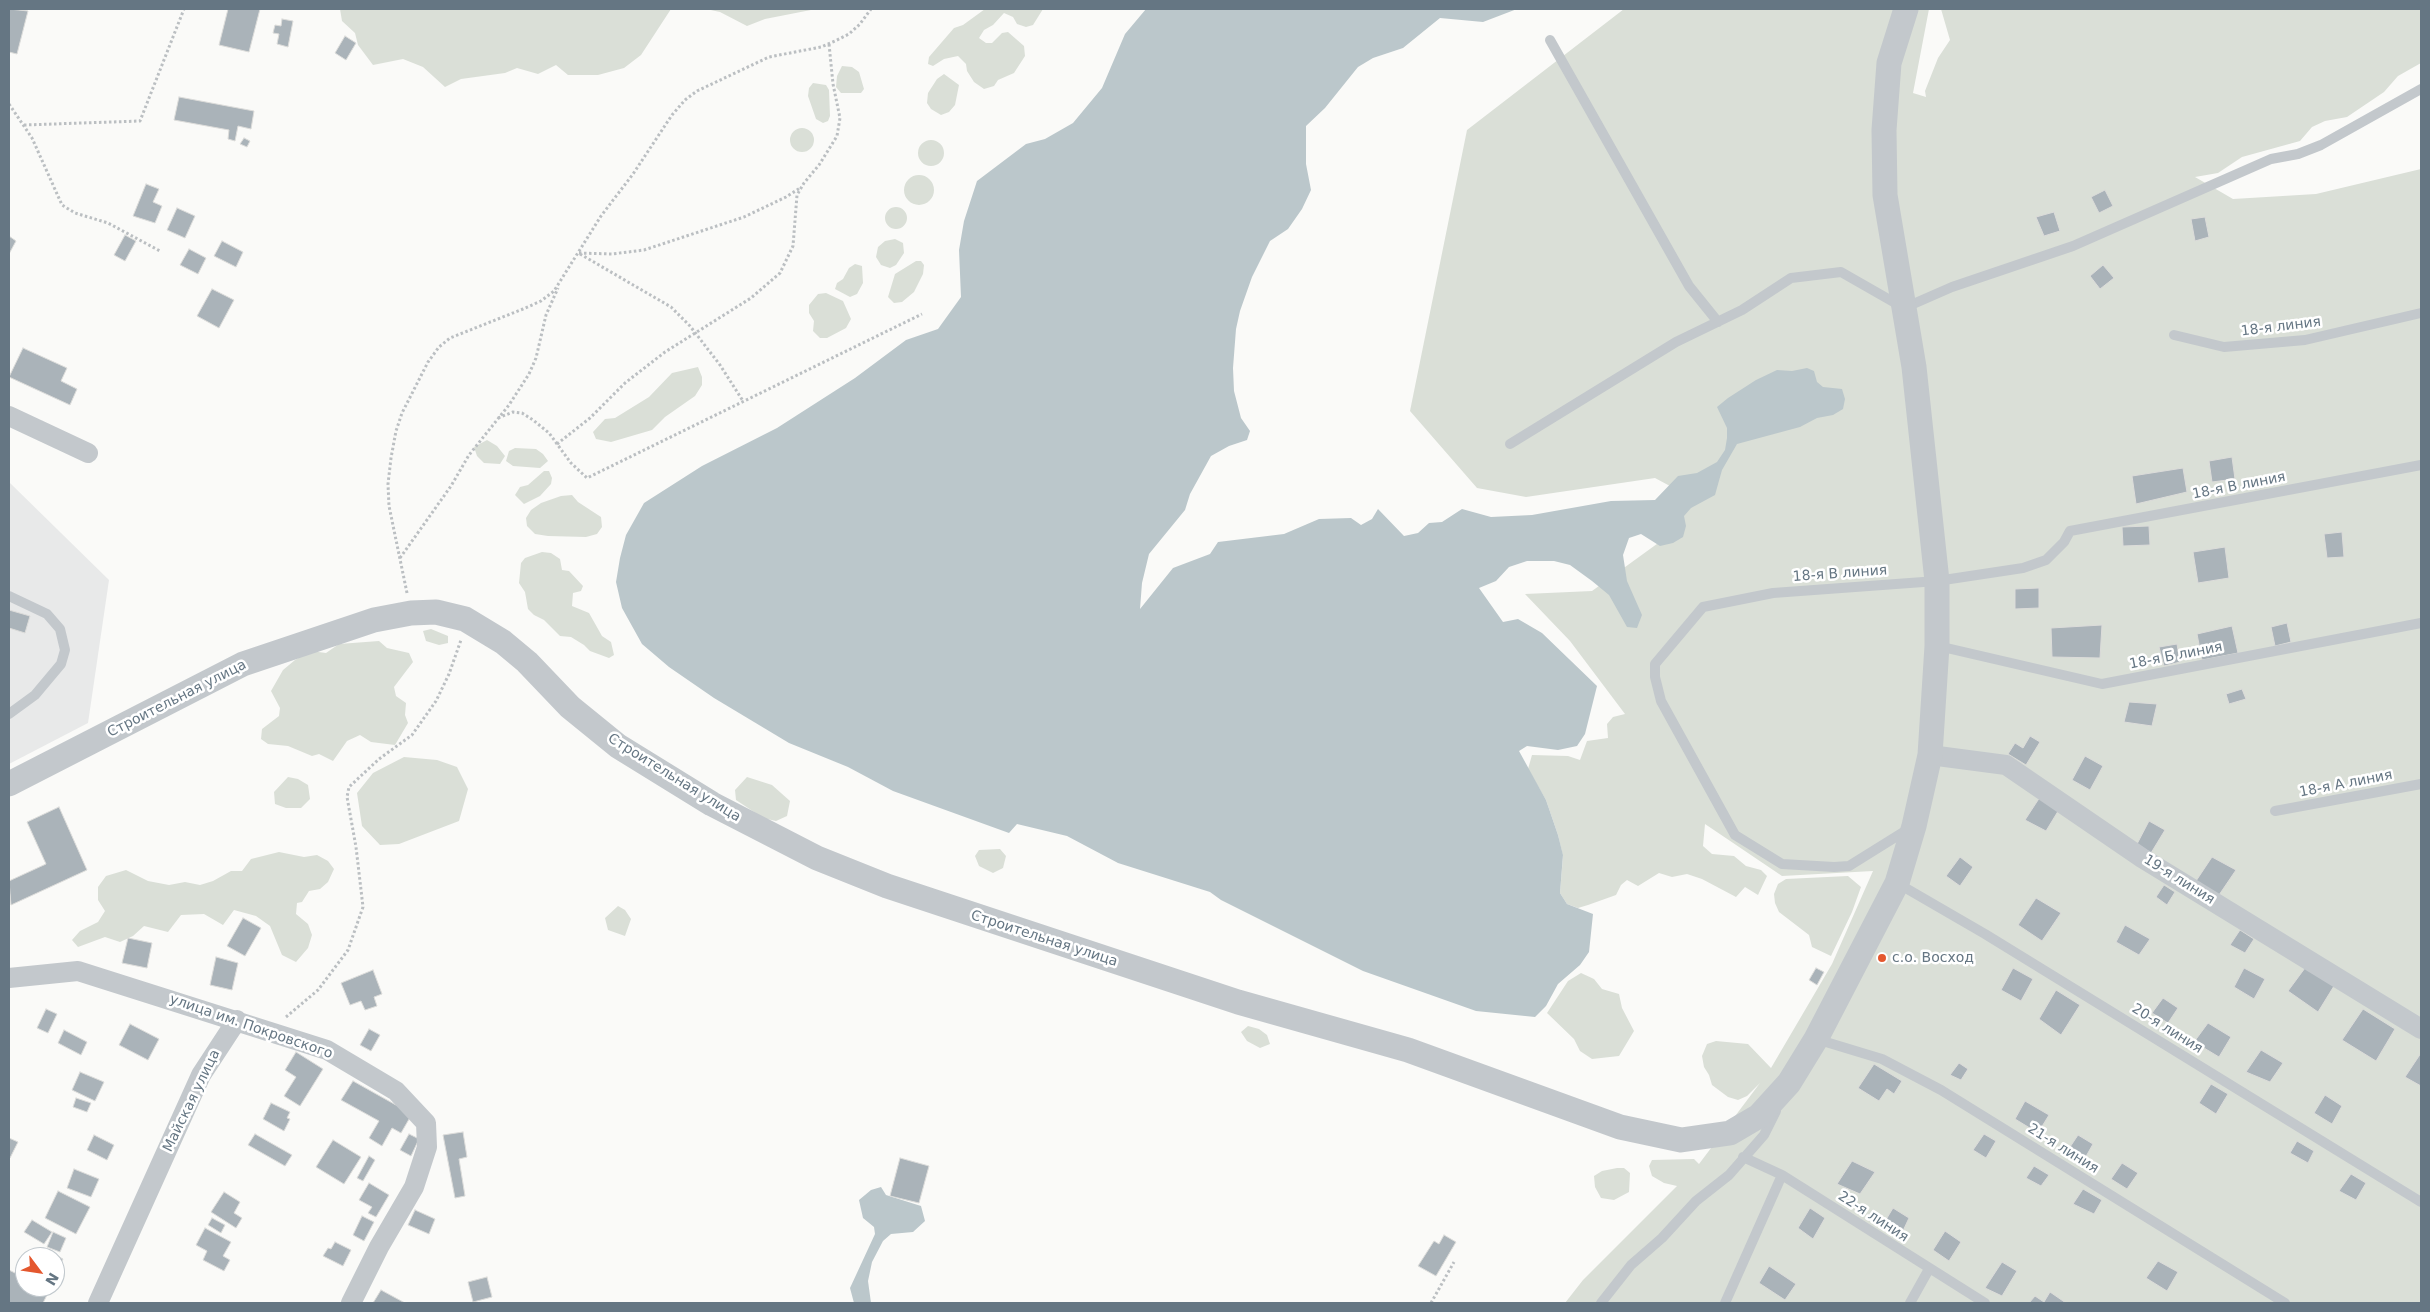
<!DOCTYPE html>
<meta charset="utf-8">
<style>
body{margin:0}
#map{position:relative;width:2430px;height:1312px;overflow:hidden;background:#fafaf8;font-family:"DejaVu Sans",sans-serif}
canvas{display:block}
.frame{position:absolute;inset:0;border:10px solid #657683;pointer-events:none}
.north{position:absolute;left:15px;top:1247px;width:50px;height:50px;box-sizing:border-box;background:#fff;border:1px solid #c1c8cd;border-radius:50%;rotate:121deg;font-size:14px;font-weight:700;line-height:20px;text-align:center;color:#657683}
.north::after{content:'';display:block;margin:auto;width:18px;height:22px;background:#e4572e;clip-path:polygon(50% 0,100% 100%,50% 72%,0 100%)}
</style>
<div id="map">
<canvas width="2430" height="1312"></canvas>
<div class="frame"></div>
<div class="north">N</div>
</div>
<script>
const ctx = document.querySelector('canvas').getContext('2d');
ctx.lineJoin = 'round';
function fill(path, color) {
  ctx.fillStyle = color;
  ctx.fill(path, 'evenodd');
}
function shape(rows) {
  const path = new Path2D();
  for (const r of rows) {
    if (r.length === 3) {
      path.moveTo(r[0] + r[2], r[1]);
      path.arc(r[0], r[1], r[2], 0, 2 * Math.PI);
      continue;
    }
    path.moveTo(r[0], r[1]);
    for (let i = 2; i < r.length; i += 2) path.lineTo(r[i], r[i + 1]);
  }
  return path;
}
function stroke(path, color, width, dash) {
  ctx.strokeStyle = color;
  ctx.lineWidth = width;
  ctx.lineCap = dash ? 'butt' : 'round';
  ctx.setLineDash(dash || []);
  ctx.stroke(path);
}
function write(font, color, halo, rows, align = 'center') {
  ctx.font = font + ' "DejaVu Sans",sans-serif';
  ctx.lineWidth = 5;
  ctx.setLineDash([]);
  ctx.textBaseline = 'middle';
  ctx.strokeStyle = halo;
  ctx.fillStyle = color;
  for (const [text, x, y, turn = 0] of rows) {
    ctx.save();
    ctx.translate(x, y);
    ctx.rotate((+turn || 0) * Math.PI / 180);
    ctx.textAlign = isNaN(turn) ? turn : align;
    if (halo) ctx.strokeText(text, 0, 0);
    ctx.fillText(text, 0, 0);
    ctx.restore();
  }
}
fill(shape([
 [9,482,109,580,88,723,9,764]
]), '#e8e9e9');
fill(shape([
 [340,9,671,9,641,55,624,68,598,75,568,75,556,65,538,74,517,68,505,73,461,79,445,87,423,67,403,59,373,65,358,45,355,33,342,21],
 [706,9,816,9,765,19,747,26,720,12],
 [985,9,1043,9,1033,25,1026,27,1017,24,1013,17,1004,13,993,25,984,30,979,38,986,43,992,43,1002,33,1008,32,1024,46,1025,56,1014,73,998,80,994,86,984,89,974,82,967,71,966,64,958,56,944,59,933,66,928,64,929,57,954,28,963,25],
 [1624,9,1929,9,1913,93,1926,97,1925,91,1938,58,1950,40,1941,9,2421,9,2421,63,2398,76,2384,92,2347,117,2325,121,2312,127,2300,141,2242,157,2218,173,2195,177,2233,199,2316,194,2421,169,2421,1303,1565,1303,1583,1280,1677,1186,1664,1183,1652,1176,1649,1166,1652,1160,1694,1159,1699,1164,1760,1083,1747,1096,1738,1100,1728,1097,1712,1085,1709,1075,1704,1067,1702,1056,1707,1044,1716,1041,1748,1044,1771,1068,1832,964,1873,871,1782,876,1705,824,1703,846,1712,854,1734,856,1746,866,1761,870,1767,876,1758,895,1745,887,1736,897,1702,879,1687,874,1672,877,1659,873,1638,886,1627,880,1621,885,1616,895,1588,905,1578,908,1567,904,1560,893,1563,856,1558,835,1546,800,1528,769,1532,755,1568,756,1580,760,1587,741,1608,738,1607,724,1613,717,1625,714,1570,641,1525,594,1592,591,1661,541,1696,500,1655,478,1526,497,1477,488,1410,411,1467,130],
 [842,66,852,67,859,72,864,89,861,93,841,93,836,87,837,76],
 [944,74,959,85,955,105,949,112,941,115,931,109,927,103,928,93,937,79],
 [813,83,826,85,829,90,830,116,828,121,823,123,816,119,808,96,809,88],
 [802,140,12],
 [931,153,13],
 [919,190,15],
 [896,218,11],
 [895,239,903,243,904,253,896,265,890,268,881,265,876,257,878,247,885,241],
 [916,261,921,261,924,265,923,274,914,292,902,302,894,303,888,297,895,274],
 [855,264,862,266,863,283,857,294,850,297,835,289,837,283,843,279,849,268],
 [826,293,843,301,851,319,846,328,827,338,820,338,813,331,814,321,809,313,809,305,818,294],
 [698,367,702,377,702,385,695,396,665,417,652,430,611,442,596,439,593,432,605,419,615,418,649,397,672,373],
 [487,440,497,446,505,456,500,464,484,463,477,456,474,447],
 [515,448,536,449,543,454,548,461,540,468,513,466,506,461,509,451],
 [544,471,549,471,552,478,551,484,540,496,524,504,515,495,520,487,528,485],
 [572,495,578,502,601,517,602,527,597,534,586,537,548,536,535,534,527,526,526,518,531,510,541,503,561,496],
 [542,552,551,553,560,559,562,570,569,571,583,586,581,591,573,593,572,606,589,613,602,636,611,642,614,655,609,658,590,651,584,645,571,637,560,636,544,620,534,615,528,609,525,592,519,583,521,563,525,558],
 [431,629,448,636,448,643,439,645,426,641,423,631],
 [379,641,387,648,409,653,413,662,394,687,396,696,406,703,405,715,408,723,395,745,371,742,360,735,347,741,333,761,319,754,312,756,288,746,268,744,261,739,262,729,279,716,280,708,271,691,283,670,295,660,311,651,326,653,339,644],
 [404,757,437,760,457,767,468,789,459,821,399,844,380,845,362,826,357,793,373,773],
 [288,777,298,779,308,785,310,799,301,808,286,808,275,804,274,792],
 [747,777,772,785,790,801,787,816,776,821,763,818,736,800,735,790],
 [1000,849,1006,856,1003,868,993,873,979,866,975,856,979,850],
 [279,852,304,857,317,855,328,861,334,869,328,882,320,889,309,891,302,902,297,903,296,914,308,924,312,935,308,948,296,962,282,955,270,926,256,916,234,910,223,925,204,914,181,915,168,932,144,926,133,936,120,942,105,937,78,947,72,940,80,931,98,922,105,911,98,900,98,887,106,876,126,870,148,881,169,885,185,882,200,885,213,881,231,871,242,871,251,859],
 [1848,876,1861,887,1852,912,1831,956,1812,947,1809,935,1779,912,1775,903,1774,894,1778,884,1786,879],
 [618,906,625,910,631,919,625,936,608,930,605,918],
 [1581,973,1594,979,1602,989,1619,994,1622,1008,1634,1031,1619,1056,1592,1059,1580,1051,1574,1039,1547,1013,1568,981],
 [1248,1026,1259,1029,1267,1035,1270,1044,1260,1048,1247,1041,1241,1032],
 [1617,1168,1624,1168,1630,1173,1629,1192,1614,1200,1601,1198,1595,1187,1594,1176,1602,1171]
]), '#dadfd7');
fill(shape([
 [1146,9,1517,9,1483,22,1440,18,1403,48,1373,58,1358,67,1325,108,1306,126,1306,164,1311,190,1302,209,1288,229,1270,241,1252,277,1240,311,1236,329,1233,368,1234,391,1241,418,1250,431,1247,440,1229,446,1211,456,1190,494,1185,510,1149,554,1142,583,1140,609,1173,568,1210,554,1218,542,1284,534,1319,519,1351,518,1361,525,1372,519,1378,509,1404,536,1418,533,1429,523,1442,522,1462,509,1491,517,1532,515,1611,501,1655,500,1678,476,1697,473,1717,462,1725,450,1727,438,1727,428,1717,407,1728,398,1756,380,1777,370,1792,371,1807,368,1814,371,1817,382,1823,387,1842,389,1845,399,1843,409,1833,415,1817,418,1800,427,1737,444,1722,470,1715,495,1691,508,1684,516,1686,526,1683,537,1673,543,1660,546,1641,534,1629,538,1623,555,1627,581,1642,615,1637,628,1627,627,1609,595,1592,581,1570,565,1554,561,1527,561,1509,567,1496,581,1479,588,1503,622,1518,619,1542,633,1597,686,1585,734,1577,746,1558,750,1527,746,1519,751,1546,800,1558,835,1563,855,1560,893,1567,904,1593,914,1589,952,1580,965,1558,984,1546,1006,1535,1017,1476,1011,1363,971,1221,900,1210,892,1118,863,1067,836,1017,824,1009,833,893,791,848,767,789,743,714,698,669,667,642,644,622,608,616,582,620,558,626,535,644,503,702,466,777,428,855,378,906,340,938,329,961,297,959,250,964,221,977,181,1026,144,1045,139,1073,123,1102,88,1125,34],
 [881,1187,886,1195,921,1206,925,1221,913,1232,891,1234,883,1241,872,1262,868,1281,871,1303,854,1303,850,1288,875,1234,874,1227,863,1218,859,1200,871,1190]
]), '#bbc7cb');
const building = shape([
 [9,9,28,11,17,54,9,52,9,9],
 [228,9,260,9,249,52,219,45,228,9],
 [282,19,293,21,288,47,277,44,279,34,273,33,275,25,281,26,282,19],
 [345,36,356,43,346,60,335,53,345,36],
 [179,97,254,111,251,129,238,126,235,141,228,139,229,130,174,120,179,97],
 [244,138,250,141,247,147,240,144,244,138],
 [146,184,159,189,153,202,162,206,155,223,133,216,146,184],
 [2105,190,2113,206,2099,213,2091,197,2105,190],
 [177,208,195,216,185,238,167,230,177,208],
 [2054,212,2060,231,2044,236,2036,217,2054,212],
 [2205,217,2209,237,2195,241,2191,219,2205,217],
 [125,235,136,241,125,261,114,255,125,235],
 [9,236,16,241,9,254,9,236],
 [222,241,243,252,236,267,214,256,222,241],
 [189,249,206,258,198,274,180,265,189,249],
 [2103,265,2114,278,2100,289,2090,276,2103,265],
 [212,289,234,300,219,328,197,316,212,289],
 [23,348,67,368,61,381,77,389,70,405,9,377,23,348],
 [2232,457,2235,479,2212,482,2209,461,2232,457],
 [2183,468,2187,492,2136,504,2132,476,2183,468],
 [2149,526,2150,545,2123,546,2122,527,2149,526],
 [2342,532,2344,557,2327,558,2324,534,2342,532],
 [2225,547,2229,578,2198,583,2193,552,2225,547],
 [2039,588,2039,608,2015,609,2015,589,2039,588],
 [9,610,30,616,25,633,9,628,9,610],
 [2287,623,2291,642,2275,646,2271,627,2287,623],
 [2102,625,2100,658,2052,657,2051,628,2102,625],
 [2232,626,2238,653,2202,660,2197,634,2232,626],
 [2177,644,2180,662,2164,666,2159,647,2177,644],
 [2242,689,2246,699,2229,704,2226,694,2242,689],
 [2129,702,2157,704,2152,726,2124,722,2129,702],
 [2030,736,2040,742,2026,765,2008,754,2015,743,2023,748,2030,736],
 [2085,756,2103,766,2090,790,2072,780,2085,756],
 [2040,797,2060,808,2046,831,2025,820,2040,797],
 [59,807,87,870,11,905,9,881,46,864,27,822,59,807],
 [2149,821,2165,830,2151,853,2137,844,2149,821],
 [1960,857,1973,867,1960,886,1946,876,1960,857],
 [2212,857,2236,870,2219,895,2196,881,2212,857],
 [2164,885,2175,892,2167,905,2156,897,2164,885],
 [2036,898,2061,913,2042,941,2018,925,2036,898],
 [243,918,261,928,245,956,227,946,243,918],
 [2125,925,2150,939,2139,955,2116,942,2125,925],
 [2240,930,2254,939,2245,953,2230,945,2240,930],
 [128,938,152,943,147,968,122,963,128,938],
 [216,957,238,963,232,990,210,985,216,957],
 [1816,968,1824,972,1817,985,1809,980,1816,968],
 [2013,968,2033,979,2021,1001,2001,990,2013,968],
 [2244,968,2265,979,2254,999,2234,987,2244,968],
 [2305,968,2334,986,2318,1012,2288,991,2305,968],
 [373,970,382,994,374,997,377,1006,365,1010,361,1001,350,1005,341,983,373,970],
 [2056,990,2080,1005,2061,1035,2039,1019,2056,990],
 [2163,998,2178,1008,2168,1023,2152,1013,2163,998],
 [46,1009,57,1014,48,1033,37,1028,46,1009],
 [2363,1009,2395,1029,2376,1061,2342,1040,2363,1009],
 [2208,1023,2231,1037,2219,1057,2194,1042,2208,1023],
 [130,1024,159,1039,148,1060,119,1045,130,1024],
 [369,1029,380,1035,371,1051,360,1045,369,1029],
 [64,1030,87,1042,81,1055,58,1043,64,1030],
 [2261,1050,2283,1063,2270,1082,2246,1072,2261,1050],
 [296,1052,323,1069,300,1106,284,1096,296,1077,285,1070,296,1052],
 [2421,1053,2421,1086,2405,1077,2421,1053],
 [1959,1063,1968,1069,1961,1080,1950,1075,1959,1063],
 [1874,1064,1902,1081,1894,1094,1887,1089,1879,1101,1858,1088,1874,1064],
 [80,1072,104,1082,95,1101,72,1090,80,1072],
 [353,1081,412,1114,401,1133,392,1128,382,1146,369,1138,379,1121,341,1100,353,1081],
 [2211,1084,2228,1094,2216,1114,2199,1103,2211,1084],
 [2325,1095,2342,1106,2332,1124,2314,1113,2325,1095],
 [76,1098,91,1103,87,1112,73,1107,76,1098],
 [2025,1101,2049,1115,2038,1133,2015,1119,2025,1101],
 [271,1103,290,1112,287,1118,290,1119,284,1131,263,1119,271,1103],
 [463,1132,467,1157,459,1159,465,1196,455,1198,443,1135,463,1132],
 [255,1134,292,1155,285,1166,248,1145,255,1134],
 [409,1134,419,1139,411,1156,400,1150,409,1134],
 [1984,1134,1996,1141,1986,1158,1973,1150,1984,1134],
 [94,1135,114,1145,107,1160,87,1150,94,1135],
 [2078,1135,2093,1144,2084,1160,2068,1150,2078,1135],
 [9,1138,18,1142,10,1158,9,1157,9,1138],
 [333,1140,361,1157,344,1184,316,1167,333,1140],
 [2297,1141,2314,1151,2308,1163,2290,1153,2297,1141],
 [369,1156,375,1160,363,1181,357,1178,369,1156],
 [900,1158,929,1166,919,1203,890,1196,900,1158],
 [1852,1161,1875,1172,1860,1194,1837,1184,1852,1161],
 [2122,1163,2138,1173,2127,1189,2111,1179,2122,1163],
 [2034,1166,2049,1175,2041,1186,2026,1178,2034,1166],
 [74,1169,99,1179,91,1197,67,1188,74,1169],
 [2351,1174,2366,1183,2356,1200,2339,1191,2351,1174],
 [369,1183,389,1195,376,1217,368,1213,372,1207,359,1200,369,1183],
 [2083,1189,2102,1200,2094,1214,2073,1204,2083,1189],
 [58,1191,90,1207,76,1234,45,1218,58,1191],
 [224,1192,240,1202,234,1213,242,1218,236,1228,211,1212,224,1192],
 [1810,1208,1825,1218,1813,1239,1798,1228,1810,1208],
 [1893,1208,1909,1218,1902,1233,1884,1223,1893,1208],
 [415,1210,435,1219,429,1234,408,1225,415,1210],
 [362,1216,374,1222,364,1241,353,1235,362,1216],
 [212,1218,225,1225,221,1233,208,1225,212,1218],
 [32,1220,52,1232,44,1244,24,1232,32,1220],
 [205,1228,231,1242,223,1256,230,1260,224,1271,203,1260,207,1251,196,1245,205,1228],
 [1945,1231,1961,1242,1949,1261,1933,1250,1945,1231],
 [53,1232,66,1238,60,1252,47,1247,53,1232],
 [1444,1235,1456,1242,1436,1276,1418,1266,1434,1241,1439,1244,1444,1235],
 [335,1242,351,1250,343,1266,323,1256,328,1248,331,1249,335,1242],
 [53,1254,63,1259,55,1273,55,1257,52,1257,53,1254],
 [2158,1261,2178,1272,2167,1291,2146,1278,2158,1261],
 [2002,1262,2017,1271,2002,1296,1985,1288,2002,1262],
 [1769,1266,1796,1284,1785,1300,1759,1283,1769,1266],
 [9,1270,25,1278,25,1287,51,1287,43,1303,9,1303,9,1270],
 [487,1277,492,1297,473,1302,468,1282,487,1277],
 [381,1290,405,1303,373,1303,381,1290],
 [2050,1292,2066,1303,2029,1303,2035,1296,2044,1302,2050,1292]
]);
fill(building, '#aab3b9');
stroke(building, '#dcdcda', 1);
stroke(shape([
 [9,104,32,138,62,205,75,213,108,223,160,251],
 [24,125,140,121,184,9],
 [579,253,612,254,644,250,744,217,786,197,800,188],
 [580,254,671,307,690,326,720,365,743,401],
 [498,418,513,412,522,413,533,420,549,433,571,463,587,478,922,314],
 [557,444,590,418,625,383,665,352,751,298,780,273,793,246,797,195,804,183,819,165,837,136,840,118,833,84,829,44],
 [400,558,451,486,469,455,509,405,529,374,536,358,546,315,558,288],
 [407,593,389,506,388,484,391,458,396,431,402,413,428,362,439,347,450,338,523,309,541,301,554,291,601,216,633,174,672,115,685,100,697,91,769,57,821,47,835,41,849,34,860,24,871,9],
 [286,1017,318,990,348,950,363,907,356,847,347,797,349,787,379,759,412,735,436,701,449,674,461,640],
 [1431,1303,1454,1262]
]), '#bbbfc2', 3, [2.5, 2.5]);
stroke(shape([
 [1550,40,1689,286,1718,322],
 [2174,335,2224,347,2305,340,2421,313],
 [1510,444,1676,342,1742,310,1791,278,1841,272,1904,308,1952,287,2073,246,2271,159,2298,154,2321,145,2421,89],
 [9,596,47,614,60,629,65,650,61,664,35,695,9,714],
 [1938,646,2102,684,2421,623],
 [2275,811,2421,784],
 [1910,828,1849,866,1834,867,1782,864,1735,835,1661,701,1655,677,1655,664,1703,607,1773,593,1937,581,2023,568,2046,560,2064,542,2070,531,2421,465],
 [1897,883,1985,934,2421,1202],
 [1816,1039,1882,1059,1941,1090,2285,1303],
 [1743,1157,1782,1175,1985,1303],
 [1601,1303,1631,1265,1662,1238,1696,1201,1729,1175,1764,1135,1776,1111],
 [1725,1303,1782,1175],
 [1910,1303,1929,1269]
]), '#c3c8cc', 10);
stroke(shape([
 [9,416,88,453],
 [1930,755,2006,765,2142,858,2421,1029],
 [9,978,78,971,327,1050,396,1091,426,1123,427,1147,414,1187,379,1247,351,1303],
 [98,1303,201,1075,237,1020]
]), '#c3c8cc', 20);
stroke(shape([
 [9,784,243,664,374,620,411,613,436,612,465,619,503,642,527,662,570,707,618,746,712,804,817,858,887,886,1238,1002,1408,1050,1620,1127,1681,1140,1730,1133,1759,1116,1789,1083,1816,1039,1897,883,1914,826,1930,755,1937,646,1937,581,1914,367,1885,195,1884,130,1889,63,1906,9]
]), '#c3c8cc', 25);
for (const [x, y, r, color] of [
 [1882,958,5,"#e4572e"]
]) {
  const dot = new Path2D();
  dot.arc(x, y, r, 0, 2 * Math.PI);
  ctx.fillStyle = color;
  ctx.fill(dot);
  stroke(dot, '#fff', 2);
}
write('14px', '#657683', '#fff', [
 ["18-я линия",2281,327,-7],
 ["18-я В линия",2239,486,-11],
 ["18-я В линия",1840,574,-4],
 ["18-я Б линия",2176,656,-11],
 ["Строительная улица",177,699,-27],
 ["Строительная улица",674,778,32],
 ["18-я А линия",2346,784,-11],
 ["19-я линия",2179,880,32],
 ["Строительная улица",1044,939,18],
 ["улица им. Покровского",251,1027,19],
 ["20-я линия",2167,1029,32],
 ["Майская улица",192,1101,-64],
 ["21-я линия",2063,1149,32],
 ["22-я линия",1873,1217,33]
]);
write('14px', '#657683', '#fff', [
 ["с.о. Восход",1892,958]
], 'left');
</script>
